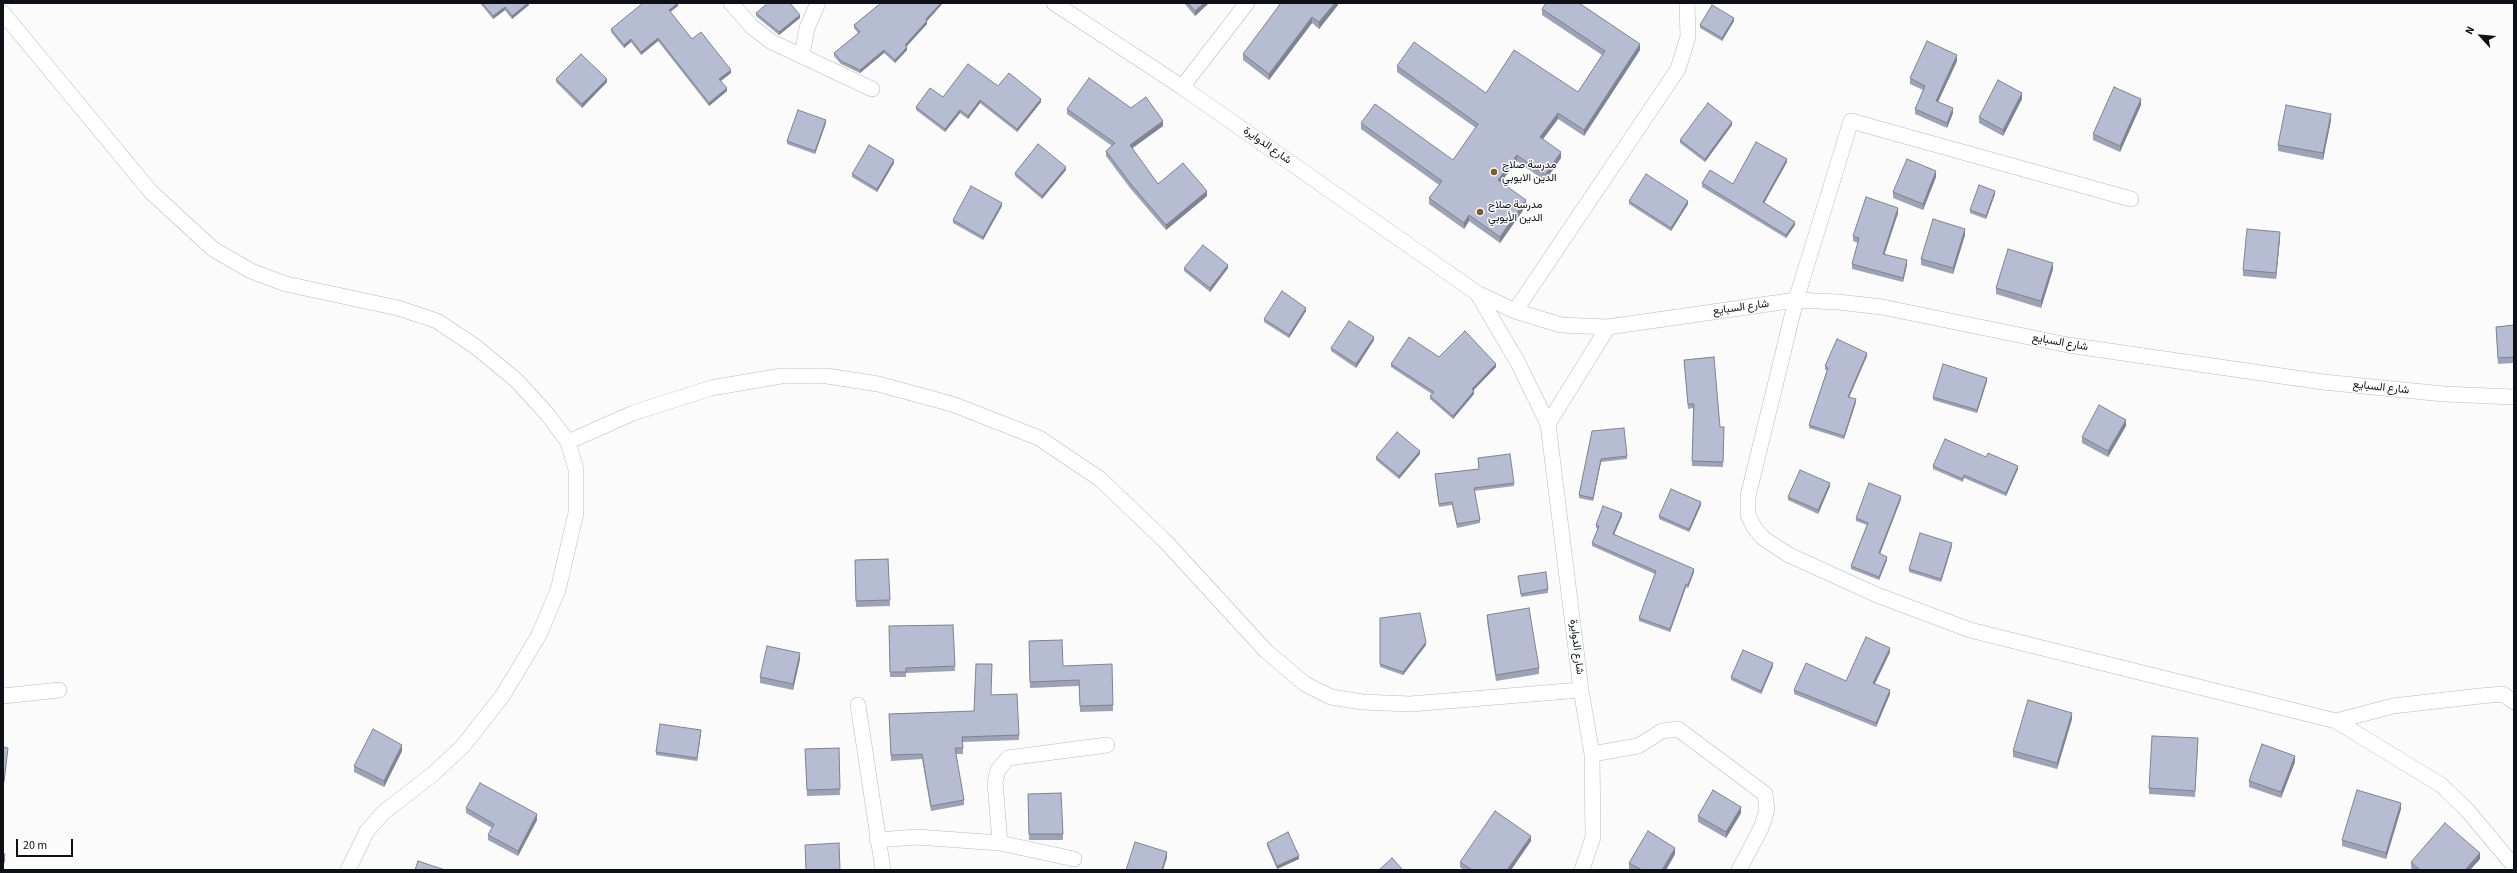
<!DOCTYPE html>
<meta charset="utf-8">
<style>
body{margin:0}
#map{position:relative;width:2517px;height:873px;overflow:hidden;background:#fbfbfb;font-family:"Source Sans 3",sans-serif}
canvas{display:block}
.frame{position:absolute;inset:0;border:4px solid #0e1017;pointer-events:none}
.north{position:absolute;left:2461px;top:16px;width:40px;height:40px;-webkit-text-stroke:3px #fbfbfb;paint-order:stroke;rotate:297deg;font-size:11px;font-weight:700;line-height:16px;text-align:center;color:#0e1017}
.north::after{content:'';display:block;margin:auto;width:14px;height:18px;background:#0e1017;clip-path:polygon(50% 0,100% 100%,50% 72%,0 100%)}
.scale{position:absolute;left:16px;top:839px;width:57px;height:18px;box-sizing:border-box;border:2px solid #0e1017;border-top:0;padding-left:5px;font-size:12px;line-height:14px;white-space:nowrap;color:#0e1017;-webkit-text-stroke:3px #fbfbfb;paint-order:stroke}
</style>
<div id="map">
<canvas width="2517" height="873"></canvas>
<div class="frame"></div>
<div class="north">N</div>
<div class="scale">20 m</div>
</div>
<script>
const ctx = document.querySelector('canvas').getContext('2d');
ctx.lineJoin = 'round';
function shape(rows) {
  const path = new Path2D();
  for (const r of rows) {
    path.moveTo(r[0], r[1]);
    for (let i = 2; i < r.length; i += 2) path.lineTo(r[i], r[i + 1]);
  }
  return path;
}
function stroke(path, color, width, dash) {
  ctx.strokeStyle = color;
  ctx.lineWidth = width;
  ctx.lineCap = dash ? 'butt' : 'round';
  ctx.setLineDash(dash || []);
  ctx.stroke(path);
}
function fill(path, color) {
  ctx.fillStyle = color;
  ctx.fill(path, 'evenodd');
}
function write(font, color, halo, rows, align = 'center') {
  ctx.font = font + ' "Source Sans 3",Vazirmatn,sans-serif';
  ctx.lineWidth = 3;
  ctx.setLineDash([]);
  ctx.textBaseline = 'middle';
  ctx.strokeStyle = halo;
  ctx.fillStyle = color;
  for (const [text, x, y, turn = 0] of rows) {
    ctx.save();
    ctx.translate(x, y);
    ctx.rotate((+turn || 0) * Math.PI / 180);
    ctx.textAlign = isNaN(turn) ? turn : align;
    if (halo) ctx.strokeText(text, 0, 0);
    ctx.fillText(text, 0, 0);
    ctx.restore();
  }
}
const street = shape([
 [731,3,752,27,772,42,872,89],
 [1054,3,1182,87,1477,293,1515,311,1561,325,1608,327,1796,300,1838,302,1882,307,2068,345,2323,382,2444,394,2514,397],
 [3,13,151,192,213,249,251,271,286,284,398,308,437,321,476,347,516,380,548,415,568,442,576,469,576,513,558,590,539,635,503,695,463,746,433,774,384,812,367,831,348,870],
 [802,55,807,28,818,3],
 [1182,87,1247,3],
 [2131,199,1851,121,1796,300,1748,496,1748,515,1754,527,1763,538,1789,555,1877,595,1970,630,2336,721,2441,785,2467,810,2514,866],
 [1477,293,1517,361,1548,424,1581,690,1592,754,1593,837,1582,870],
 [1515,311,1678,69,1688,37,1687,3],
 [1548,424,1608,327],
 [568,442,633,413,711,388,781,376,827,376,878,384,952,404,1039,438,1100,479,1165,541,1266,651,1305,684,1331,697,1362,702,1410,704,1581,690],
 [3,696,59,690],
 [858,705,883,870],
 [2336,721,2393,706,2480,696,2503,694,2514,702],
 [1592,754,1638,746,1662,731,1678,729,1765,794,1767,810,1761,828,1739,870],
 [877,840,917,837,1000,843,1074,859],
 [1000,843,995,782,998,770,1008,758,1107,745]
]);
stroke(street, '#b3bace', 16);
stroke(street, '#fff', 15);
fill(shape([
 [480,3,529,3,529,5,512,19,505,10,493,19],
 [881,3,943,3,927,21,927,24,907,46,907,50,895,63,884,53,860,73,841,64,834,56,834,53,858,33,854,28,854,25],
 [1184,3,1209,3,1195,16],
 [1281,3,1338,3,1338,5,1319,29,1312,23,1269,80,1243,60,1243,54],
 [678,6,670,12,692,39,731,73,721,81,727,91,709,106,658,41,641,55,631,42,624,48,611,32,611,29],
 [1542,9,1640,50,1584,136,1558,119,1543,139,1561,158,1545,181,1517,161,1501,182,1526,206,1500,243,1469,221,1464,229,1429,204,1429,198,1439,185,1361,129,1361,123,1453,160,1476,128,1397,72,1397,66,1486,93,1578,92,1602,55,1542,15],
 [756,13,800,18,779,35,756,16],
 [1734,21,1722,41,1700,28,1700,25],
 [1957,61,1938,102,1953,113,1947,128,1915,114,1915,109,1923,90,1910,84,1910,78],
 [556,79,607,82,582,108,556,82],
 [998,86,1041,102,1017,132,980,103,968,119,960,113,945,132,916,110,916,107,943,97],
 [2022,99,2003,136,1979,123,1979,117],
 [2141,105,2120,152,2093,140,2093,134],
 [1131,108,1163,126,1132,148,1158,184,1207,196,1166,230,1130,188,1106,156,1106,151,1112,146,1067,114,1067,109],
 [2331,120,2323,160,2278,151,2278,145],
 [826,123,815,154,787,144,787,141],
 [1732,125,1705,162,1680,143,1680,140],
 [1787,162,1764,203,1795,225,1786,238,1702,187,1702,183,1733,184],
 [894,163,877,192,852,177,852,174],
 [1066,170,1042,199,1015,176,1015,173],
 [1936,177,1923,210,1893,198,1893,192],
 [1995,194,1986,219,1970,213,1970,210],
 [1629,201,1688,204,1671,231,1629,204],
 [1002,206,983,240,953,223,953,220],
 [1898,213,1884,254,1907,265,1903,282,1852,269,1852,264,1858,243,1853,241,1853,236],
 [1965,235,1953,274,1921,265,1921,259],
 [2280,238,2276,279,2243,276,2243,270],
 [1184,268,1228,268,1210,292,1184,271],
 [2053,269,2041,308,1996,294,1996,288],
 [1306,311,1289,338,1264,322,1264,319],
 [2514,325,2514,363,2498,364,2496,327],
 [1374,340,1356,368,1331,351,1331,348],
 [1867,356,1849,397,1856,402,1844,439,1809,428,1809,425,1827,370,1825,370,1825,366],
 [1439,357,1496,367,1473,390,1474,394,1453,419,1430,399,1430,396,1432,394,1391,367,1391,364],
 [1684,360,1720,427,1724,427,1723,467,1692,466,1693,408,1688,409],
 [1987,381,1977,413,1933,400,1933,397],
 [2126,426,2108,457,2082,443,2082,437],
 [1592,431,1627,456,1627,459,1601,462,1593,501,1579,498,1579,495],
 [1420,454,1399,479,1376,460,1376,457],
 [1986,457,2018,469,2006,496,1964,478,1963,482,1933,469,1933,466],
 [1478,458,1514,483,1514,486,1474,491,1480,520,1480,523,1457,528,1452,505,1439,507,1435,474,1479,469],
 [1830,486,1818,514,1788,500,1788,497],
 [1901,499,1880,554,1887,560,1879,580,1851,569,1851,566,1867,525,1856,521,1856,518],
 [1701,505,1689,532,1659,519,1659,516],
 [1622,516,1614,534,1694,572,1688,588,1686,587,1670,632,1639,621,1639,618,1655,574,1592,546,1592,543,1598,529,1596,528,1596,525],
 [1952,546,1941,582,1909,572,1909,569],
 [888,559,890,606,856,607,855,560],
 [1518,576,1548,589,1548,593,1521,597],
 [1487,615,1539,668,1539,674,1496,681,1487,621],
 [1380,618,1426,645,1403,675,1380,667],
 [953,625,955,671,906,673,906,677,890,677,889,626],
 [1029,641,1063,666,1113,705,1113,711,1080,712,1079,686,1030,688],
 [1890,652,1875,684,1890,694,1876,727,1794,694,1794,690,1846,681],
 [800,659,793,690,760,683,760,677],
 [1773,666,1761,694,1731,680,1731,677],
 [991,695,1019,735,1019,740,963,742,963,754,956,754,964,800,964,805,931,811,922,759,891,761,889,714,974,711],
 [2072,719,2057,769,2013,757,2013,751],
 [701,733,697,761,656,755,656,752],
 [2198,745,2195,797,2149,794,2149,788],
 [839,748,840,795,807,796,805,749],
 [402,751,384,787,354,772,354,766],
 [2295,762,2281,798,2249,787,2249,781],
 [1028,794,1063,834,1063,840,1029,840],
 [466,808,537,820,518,856,488,840,488,835,492,828,466,813],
 [2401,809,2386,859,2342,846,2342,840],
 [1741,813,1726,838,1698,822,1698,816],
 [1531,841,1511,870,1464,870,1460,867,1460,862],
 [1267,843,1299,859,1277,869,1267,846],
 [1675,854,1666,870,1632,870,1629,869,1629,863],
 [2480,859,2470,870,2413,870,2411,868,2411,862]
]), '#9da2b4');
fill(shape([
 [528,3,529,3,529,5,512,19,512,16],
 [678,3,678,6,669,13,669,10],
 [941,3,943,3,927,21,927,24,905,48,905,45,926,19],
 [1204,3,1209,3,1195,16,1195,11],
 [1335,3,1338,3,1338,5,1319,29,1319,22],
 [505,7,505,10,493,19,493,16],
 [800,15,800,18,779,35,779,32],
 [1312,17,1312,23,1269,80,1269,74],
 [1734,18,1734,21,1722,41,1722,38],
 [658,38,658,41,641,55,641,52],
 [631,39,631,42,624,48,624,45],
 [1640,44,1640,50,1584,136,1584,130],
 [907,47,907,50,895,63,895,60],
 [884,50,884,53,860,73,860,70],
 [1957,55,1957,61,1936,106,1936,101],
 [731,70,731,73,719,82,719,79],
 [607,79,607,82,582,108,582,104],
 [727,88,727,91,709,106,709,103],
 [2022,93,2022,99,2003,136,2003,130],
 [1041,99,1041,102,1017,132,1017,129],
 [2141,99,2141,105,2120,152,2120,146],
 [980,100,980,103,968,119,968,116],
 [1953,108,1953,113,1947,128,1947,123],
 [960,110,960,113,945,132,945,129],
 [1558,113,1558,119,1540,143,1540,137],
 [2331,114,2331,120,2323,160,2323,153],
 [826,120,826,123,815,154,815,151],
 [1163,121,1163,126,1130,150,1130,145],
 [1732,122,1732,125,1705,162,1705,159],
 [1561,152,1561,158,1545,181,1545,175],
 [1517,155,1517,161,1498,186,1498,180],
 [1787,159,1787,162,1763,205,1763,202],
 [894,160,894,163,877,192,877,189],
 [1066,167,1066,170,1042,199,1042,196],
 [1936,171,1936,177,1923,210,1923,204],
 [1207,191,1207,196,1166,230,1166,225],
 [1995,191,1995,194,1986,219,1986,216],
 [1526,200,1526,206,1500,243,1500,237],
 [1688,201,1688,204,1671,231,1671,228],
 [1002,203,1002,206,983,240,983,237],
 [1898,208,1898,213,1883,259,1883,254],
 [1469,215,1469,221,1464,229,1464,223],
 [1795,222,1795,225,1786,238,1786,235],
 [1965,229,1965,235,1953,274,1953,268],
 [2280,232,2280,238,2276,279,2276,273],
 [1907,260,1907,265,1903,282,1903,278],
 [2053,263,2053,269,2041,308,2041,301],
 [1228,265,1228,268,1210,292,1210,288],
 [1306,308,1306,311,1289,338,1289,335],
 [1374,337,1374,340,1356,368,1356,364],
 [1867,353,1867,356,1848,400,1848,397],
 [1496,364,1496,367,1472,392,1472,389],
 [1987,378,1987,381,1977,413,1977,410],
 [1474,391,1474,394,1453,419,1453,416],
 [1856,399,1856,402,1844,439,1844,436],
 [2126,420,2126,426,2108,457,2108,451],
 [1420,451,1420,454,1399,479,1399,476],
 [1601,459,1601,462,1593,501,1593,498],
 [2018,466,2018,469,2006,496,2006,493],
 [1830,483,1830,486,1818,514,1818,510],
 [1901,496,1901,499,1879,556,1879,553],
 [1701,502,1701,505,1689,532,1689,529],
 [1622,513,1622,516,1613,537,1613,534],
 [1952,543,1952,546,1941,582,1941,579],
 [1887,557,1887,560,1879,580,1879,577],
 [1694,569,1694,572,1688,588,1688,585],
 [1686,584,1686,587,1670,632,1670,629],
 [1426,642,1426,645,1403,675,1403,672],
 [1890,648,1890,652,1873,687,1873,683],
 [800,653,800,659,793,690,793,684],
 [1773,663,1773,666,1761,694,1761,691],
 [1890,690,1890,694,1876,727,1876,723],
 [2072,713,2072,719,2057,769,2057,763],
 [701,730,701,733,697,761,697,758],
 [402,745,402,751,384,787,384,781],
 [2295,756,2295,762,2281,798,2281,792],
 [2401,803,2401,809,2386,859,2386,853],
 [1741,807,1741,813,1726,838,1726,832],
 [537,814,537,820,518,856,518,851],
 [1531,836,1531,841,1511,870,1507,870],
 [1675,848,1675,854,1666,870,1662,870],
 [1167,852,1167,858,1163,870,1162,870],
 [2480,853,2480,859,2470,870,2465,870],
 [5,854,5,861,3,867,3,861],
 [1299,856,1299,859,1277,869,1277,866]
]), '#7f8492');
const building = shape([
 [482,3,528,3,512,16,505,7,493,16,482,3],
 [643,3,678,3,669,10,692,39,701,32,731,70,719,79,727,88,709,103,658,38,641,52,631,39,624,45,611,29,643,3],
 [768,3,790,3,800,15,779,32,756,13,768,3],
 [881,3,941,3,926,19,927,21,905,45,907,47,895,60,884,50,860,70,841,61,834,53,860,32,854,25,881,3],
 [1188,3,1204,3,1195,11,1188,3],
 [1281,3,1335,3,1319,22,1312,17,1269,74,1243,54,1281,3],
 [1546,3,1579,3,1640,44,1584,130,1558,113,1540,137,1561,152,1545,175,1517,155,1498,180,1526,200,1500,237,1469,215,1464,223,1429,198,1442,181,1361,123,1375,104,1453,160,1478,124,1397,66,1414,42,1486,93,1514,50,1578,92,1605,51,1542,9,1546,3],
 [1712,5,1734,18,1722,38,1700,25,1712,5],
 [1927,41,1957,55,1936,101,1953,108,1947,123,1915,109,1925,86,1910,78,1927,41],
 [581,54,607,79,582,104,556,79,581,54],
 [968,64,998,86,1009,73,1041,99,1017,129,980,100,968,116,960,110,945,129,916,107,930,88,943,97,968,64],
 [1089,78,1131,108,1146,97,1163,121,1130,145,1158,184,1183,163,1207,191,1166,225,1130,183,1106,151,1115,143,1067,109,1089,78],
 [1998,80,2022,93,2003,130,1979,117,1998,80],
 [2114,87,2141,99,2120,146,2093,134,2114,87],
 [1708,103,1732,122,1705,159,1680,140,1708,103],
 [2286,105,2331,114,2323,153,2278,145,2286,105],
 [798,110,826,120,815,151,787,141,798,110],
 [1756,142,1787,159,1763,202,1795,222,1786,235,1702,183,1710,170,1733,184,1756,142],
 [1038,144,1066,167,1042,196,1015,173,1038,144],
 [869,145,894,160,877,189,852,174,869,145],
 [1907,159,1936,171,1923,204,1893,192,1907,159],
 [1646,174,1688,201,1671,228,1629,201,1646,174],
 [1979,185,1995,191,1986,216,1970,210,1979,185],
 [971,186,1002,203,983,237,953,220,971,186],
 [1866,197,1898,208,1883,254,1907,260,1903,278,1852,264,1859,238,1853,236,1866,197],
 [1933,219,1965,229,1953,268,1921,259,1933,219],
 [2247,229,2280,232,2276,273,2243,270,2247,229],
 [1203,245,1228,265,1210,288,1184,268,1203,245],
 [2008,249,2053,263,2041,301,1996,288,2008,249],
 [1282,291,1306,308,1289,335,1264,319,1282,291],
 [1349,321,1374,337,1356,364,1331,348,1349,321],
 [2514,325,2514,357,2498,358,2496,327,2514,325],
 [1465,331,1496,364,1472,389,1474,391,1453,416,1430,396,1434,392,1391,364,1409,337,1439,357,1465,331],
 [1837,339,1867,353,1848,397,1856,399,1844,436,1809,425,1828,368,1825,366,1837,339],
 [1714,357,1720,427,1724,427,1723,462,1692,461,1694,404,1688,404,1684,360,1714,357],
 [1943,364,1987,378,1977,410,1933,397,1943,364],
 [2099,405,2126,420,2108,451,2082,437,2099,405],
 [1624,428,1627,456,1601,459,1593,498,1579,495,1592,431,1624,428],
 [1397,432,1420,451,1399,476,1376,457,1397,432],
 [1945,439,1986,457,1988,453,2018,466,2006,493,1964,475,1963,479,1933,466,1945,439],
 [1510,454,1514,483,1474,488,1480,520,1457,524,1452,502,1439,504,1435,474,1479,469,1478,458,1510,454],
 [1800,470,1830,483,1818,510,1788,497,1800,470],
 [1869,483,1901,496,1879,553,1887,557,1879,577,1851,566,1868,523,1856,518,1869,483],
 [1671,489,1701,502,1689,529,1659,516,1671,489],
 [1603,506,1622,513,1613,534,1694,569,1688,585,1686,584,1670,629,1639,618,1656,571,1592,543,1599,526,1596,525,1603,506],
 [1920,533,1952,543,1941,579,1909,569,1920,533],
 [888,559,890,600,856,601,855,560,888,559],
 [1546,572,1548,589,1521,594,1518,576,1546,572],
 [1529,608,1539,668,1496,675,1487,615,1529,608],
 [1420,613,1426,642,1403,672,1380,664,1380,618,1420,613],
 [953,625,955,666,906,668,906,672,890,672,889,626,953,625],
 [1866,637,1890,648,1873,683,1890,690,1876,723,1794,690,1806,663,1846,681,1866,637],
 [1062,640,1063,666,1112,664,1113,705,1080,706,1079,680,1030,682,1029,641,1062,640],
 [767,646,800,653,793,684,760,677,767,646],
 [1743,650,1773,663,1761,691,1731,677,1743,650],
 [976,664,992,664,991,695,1017,694,1019,735,962,737,963,748,955,748,964,800,931,806,922,754,891,755,889,714,974,711,976,664],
 [2028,700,2072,713,2057,763,2013,751,2028,700],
 [660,724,701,730,697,758,656,752,660,724],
 [373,729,402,745,384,781,354,766,373,729],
 [2152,736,2198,738,2195,791,2149,788,2152,736],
 [2262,744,2295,756,2281,792,2249,781,2262,744],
 [3,747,8,748,4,782,3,782,3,747],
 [839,748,840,789,807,790,805,749,839,748],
 [480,783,537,814,518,851,488,835,494,824,466,808,480,783],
 [1713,790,1741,807,1726,832,1698,816,1713,790],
 [2357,790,2401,803,2386,853,2342,840,2357,790],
 [1061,793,1063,834,1029,834,1028,794,1061,793],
 [1495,811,1531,836,1507,870,1472,870,1460,862,1495,811],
 [2445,823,2480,853,2465,870,2420,870,2411,862,2445,823],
 [1648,831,1675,848,1662,870,1642,870,1629,863,1648,831],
 [1288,832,1299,856,1277,866,1267,843,1288,832],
 [1135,842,1167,852,1162,870,1126,870,1135,842],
 [839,843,840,870,806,870,805,845,839,843],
 [3,854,5,854,3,861,3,854],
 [1392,858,1403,870,1379,870,1392,858],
 [418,861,445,870,415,870,418,861]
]);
fill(building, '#b6bcd1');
stroke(building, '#7f8492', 1);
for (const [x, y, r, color] of [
 [1494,172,4,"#7b5d31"],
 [1480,212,4,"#7b5d31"]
]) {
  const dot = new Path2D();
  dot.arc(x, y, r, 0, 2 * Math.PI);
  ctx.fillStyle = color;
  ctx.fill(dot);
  stroke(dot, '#fbfbfb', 1.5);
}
write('11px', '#0e1017', '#fbfbfb', [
 ["شارع الدوايرة",1267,146,35],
 ["شارع السبايع",1741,308,-8],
 ["شارع السبايع",2060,343,10],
 ["شارع السبايع",2381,388,6],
 ["شارع الدوايرة",1576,647,83]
]);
write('11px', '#0e1017', '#fbfbfb', [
 ["مدرسة صلاح",1502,166],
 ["الدين الايوبي",1502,179],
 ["مدرسة صلاح",1488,206],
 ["الدين الأيوبي",1488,219]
], 'left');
</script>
